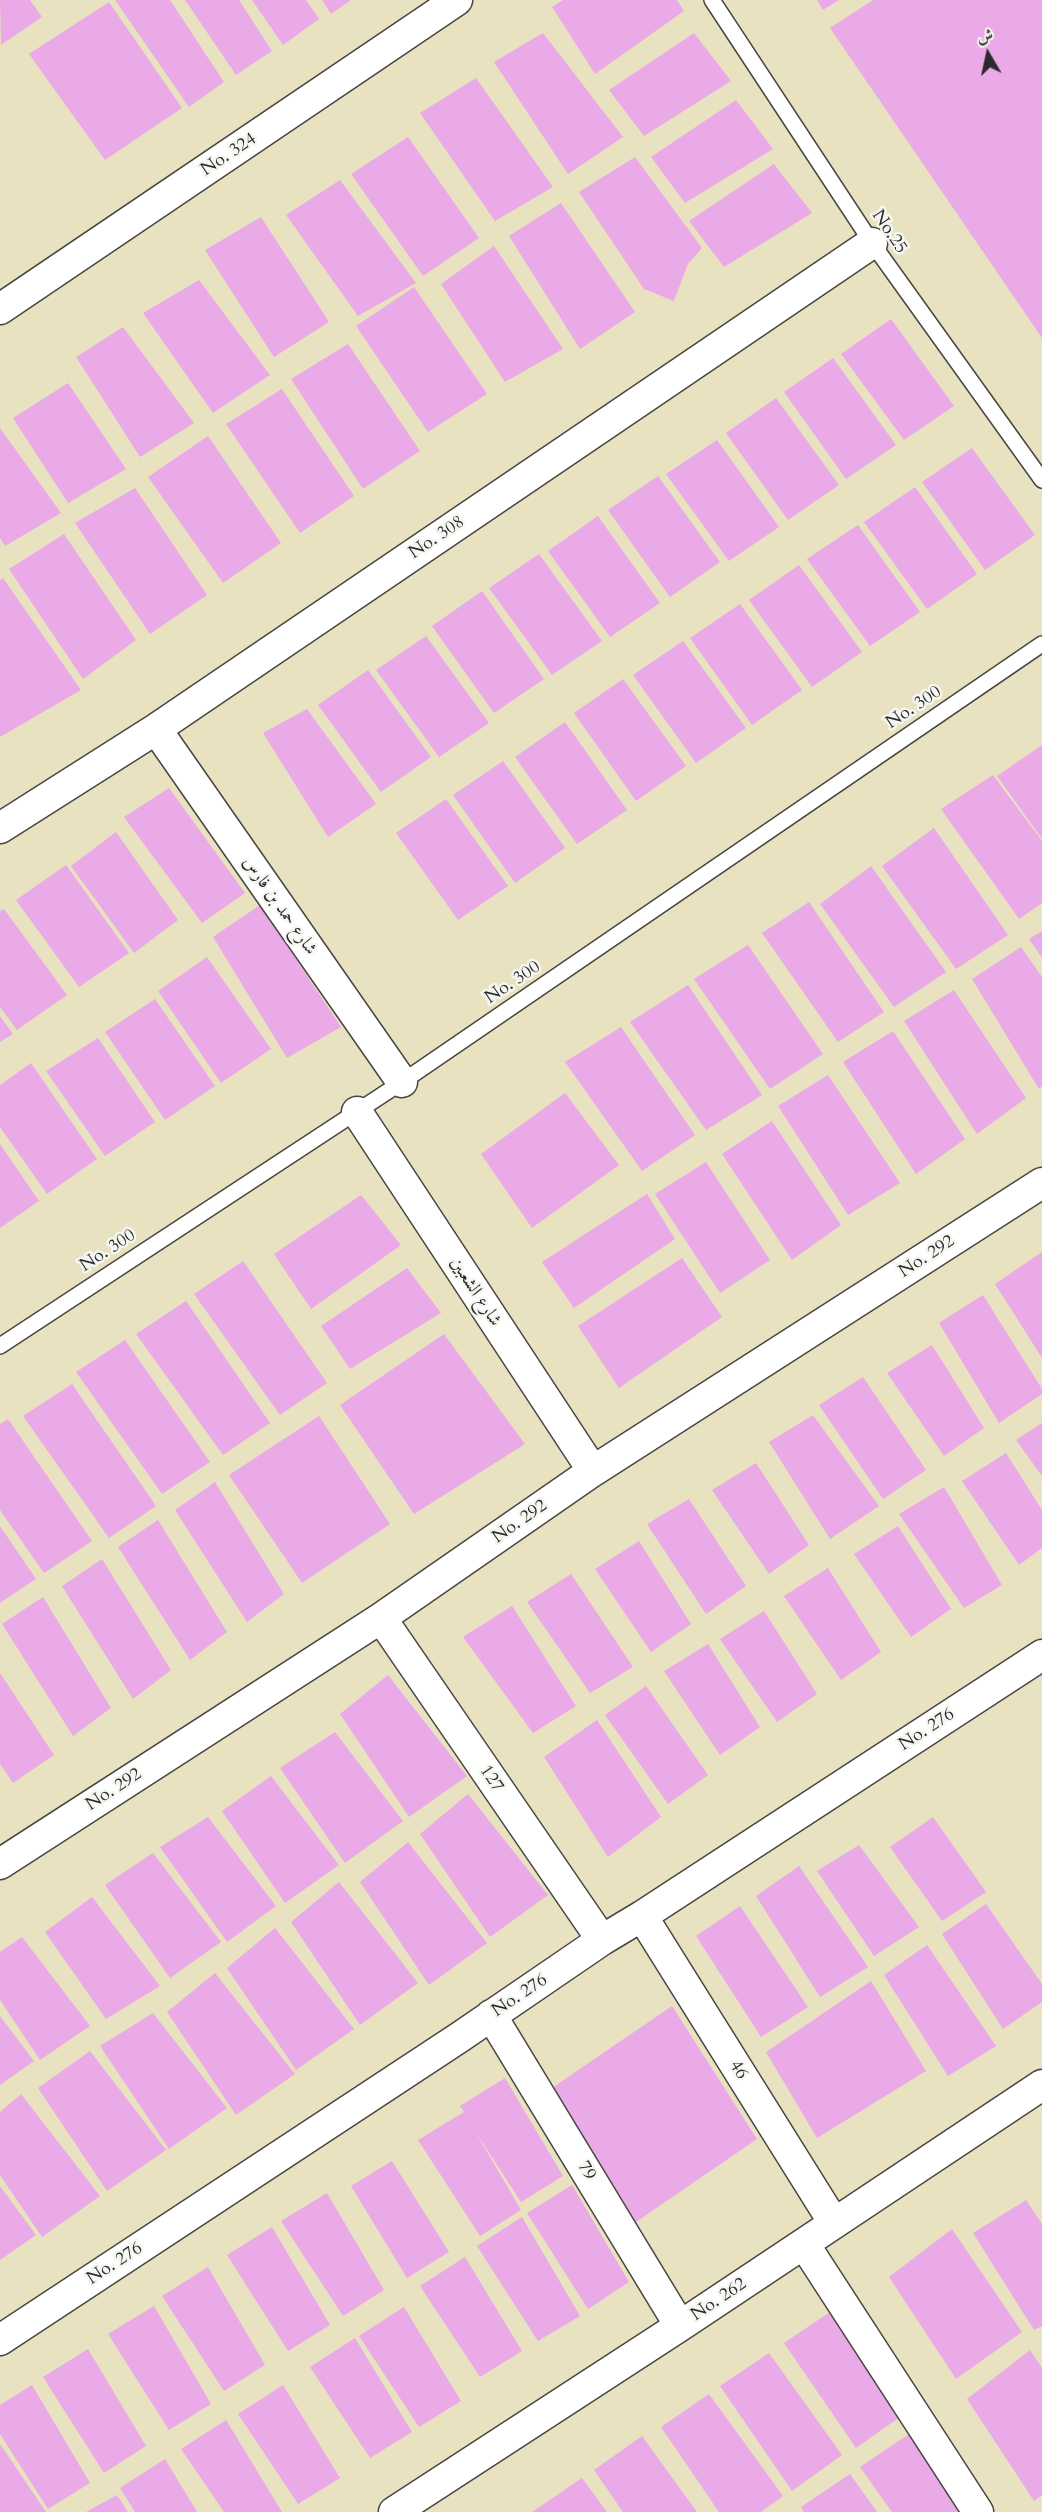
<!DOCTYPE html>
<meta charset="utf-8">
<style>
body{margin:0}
#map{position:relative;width:1042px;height:2512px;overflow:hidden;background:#e9e2c1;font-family:Cardo,Amiri,serif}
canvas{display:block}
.north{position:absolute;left:958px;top:24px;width:60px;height:60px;-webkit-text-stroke:4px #f6f6f2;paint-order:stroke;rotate:351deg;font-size:16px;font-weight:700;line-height:24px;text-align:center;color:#2b2b2b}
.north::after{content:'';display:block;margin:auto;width:21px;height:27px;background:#2b2b2b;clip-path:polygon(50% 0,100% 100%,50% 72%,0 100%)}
</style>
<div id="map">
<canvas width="1042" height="2512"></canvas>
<div class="north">ش</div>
</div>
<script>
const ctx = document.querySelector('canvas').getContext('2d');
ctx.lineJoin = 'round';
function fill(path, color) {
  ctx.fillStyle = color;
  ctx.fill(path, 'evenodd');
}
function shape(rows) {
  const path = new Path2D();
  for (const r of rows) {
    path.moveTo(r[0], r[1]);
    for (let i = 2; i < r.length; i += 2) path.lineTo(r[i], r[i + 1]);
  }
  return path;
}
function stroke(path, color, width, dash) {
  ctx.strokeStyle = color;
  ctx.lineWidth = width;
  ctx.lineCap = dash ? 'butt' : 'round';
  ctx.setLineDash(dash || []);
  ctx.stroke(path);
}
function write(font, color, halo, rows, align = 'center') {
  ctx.font = font + ' Cardo,Amiri,serif';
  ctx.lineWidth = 5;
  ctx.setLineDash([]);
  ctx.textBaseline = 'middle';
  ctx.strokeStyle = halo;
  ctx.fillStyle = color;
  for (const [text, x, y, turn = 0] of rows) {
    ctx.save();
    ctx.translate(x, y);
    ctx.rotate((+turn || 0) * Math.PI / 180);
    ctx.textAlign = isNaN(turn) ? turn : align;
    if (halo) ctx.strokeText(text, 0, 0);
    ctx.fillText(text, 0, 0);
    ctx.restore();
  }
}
fill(shape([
 [0,0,30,0,42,17,1,45],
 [115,0,170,0,224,82,189,107],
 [185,0,239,0,272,51,236,75],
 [252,0,306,0,319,19,283,45],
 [322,0,351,0,331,14],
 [563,0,677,0,684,11,595,74,552,7],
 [817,0,839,0,823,10],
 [873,0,1042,0,1042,338,830,28],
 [109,2,182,108,105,160,29,54],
 [543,33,623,137,568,174,494,62],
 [694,33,731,81,644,136,609,90],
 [476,78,553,187,495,221,420,113],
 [736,100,773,149,685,203,651,157],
 [408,137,479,238,423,276,351,174],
 [635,157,702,248,688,264,674,301,644,289,579,192],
 [774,164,812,213,724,267,689,221],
 [340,180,416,283,358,316,286,215],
 [561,203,635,312,580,349,509,236],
 [261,217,329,322,274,357,205,250],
 [494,246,563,349,505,382,441,284],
 [199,280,270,375,213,413,143,313],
 [414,287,487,394,428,432,356,326],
 [891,319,954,406,904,440,841,354],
 [123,327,194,423,140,457,76,357],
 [348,344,420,451,363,489,291,379],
 [833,358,896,445,846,479,784,392],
 [68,383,126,469,68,503,13,418],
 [282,389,354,496,300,533,226,424],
 [776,398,839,485,788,520,726,433],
 [0,428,61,513,5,546,0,538],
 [208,436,281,543,223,583,148,477],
 [717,440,779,527,729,561,666,474],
 [972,448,1035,535,985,570,922,482],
 [658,476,720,562,670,597,608,510],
 [915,487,977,574,927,609,864,522],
 [135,488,207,595,150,634,75,523],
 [598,516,660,603,610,637,548,551],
 [858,525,920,612,870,646,807,559],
 [64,534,136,640,83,679,9,569],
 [539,554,602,641,552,675,489,588],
 [799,565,862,652,812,687,749,600],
 [3,578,81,690,0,737,0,580],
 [482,591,544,679,494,713,432,626],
 [740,604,802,690,752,725,690,638],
 [426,636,489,723,439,757,376,670],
 [683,641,746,728,696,763,633,675],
 [368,670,431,757,381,792,318,705],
 [623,679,686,766,636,801,574,713],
 [307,709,376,804,328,837,263,733],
 [565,722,627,810,577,844,515,757],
 [1042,745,1042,839,997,776],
 [503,761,565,848,515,883,453,795],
 [993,775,1042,841,1042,903,1019,919,941,809],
 [169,788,245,893,202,923,124,817],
 [446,799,508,886,458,920,396,833],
 [934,828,1008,935,956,969,882,866],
 [116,832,178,920,134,953,71,866],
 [66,865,129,953,79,987,16,900],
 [871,866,946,972,894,1007,820,904],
 [809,902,884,1012,838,1042,762,933],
 [260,905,341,1027,287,1058,213,937],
 [4,909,67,995,17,1030,0,1007,0,911],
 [1042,931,1042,958,1029,939],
 [748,945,823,1054,770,1089,694,979],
 [1021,947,1042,977,1042,1086,1039,1089,972,979],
 [207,957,271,1049,221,1083,158,991],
 [688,985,762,1095,706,1130,630,1022],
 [954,990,1026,1098,977,1134,904,1021],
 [155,999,215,1086,165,1120,105,1032],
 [0,1016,13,1034,0,1042],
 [621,1027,695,1135,642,1171,565,1062],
 [893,1031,965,1139,916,1174,843,1062],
 [98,1038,155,1122,105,1156,46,1071],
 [31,1063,97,1159,47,1194,0,1127,0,1085],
 [828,1075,900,1183,848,1215,778,1106],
 [565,1093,619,1165,532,1228,481,1154],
 [772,1121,841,1225,792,1260,722,1154],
 [0,1144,39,1201,0,1228],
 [706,1162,770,1260,720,1293,655,1194],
 [647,1194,675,1239,574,1308,542,1262],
 [361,1195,401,1245,311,1309,274,1254],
 [1042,1252,1042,1358,995,1284],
 [682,1258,722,1317,619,1388,578,1326],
 [243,1261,327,1383,280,1415,194,1294],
 [407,1268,441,1313,350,1369,321,1326],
 [983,1295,1042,1389,1042,1394,999,1423,939,1323],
 [186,1301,270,1423,223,1455,136,1334],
 [444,1334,525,1444,414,1514,340,1405],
 [125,1340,210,1462,162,1494,76,1372],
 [932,1345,984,1428,944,1456,887,1373],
 [863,1377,926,1470,883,1499,819,1405],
 [72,1384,156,1506,109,1538,23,1416],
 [813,1415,879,1506,830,1539,769,1442],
 [319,1416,390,1524,302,1583,229,1475],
 [8,1419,92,1541,44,1573,0,1510,0,1424],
 [1042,1423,1042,1476,1016,1440],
 [1006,1453,1042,1510,1042,1548,1019,1565,962,1481],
 [756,1463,809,1545,769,1574,712,1490],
 [215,1482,284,1594,247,1622,175,1510],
 [944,1487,1002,1585,964,1608,899,1514],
 [689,1499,746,1586,706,1614,647,1524],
 [158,1520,227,1632,190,1660,118,1547],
 [0,1526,36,1579,0,1603],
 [898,1526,951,1609,911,1637,854,1554],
 [639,1541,691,1624,651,1652,595,1569],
 [102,1559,171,1670,133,1699,62,1586],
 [828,1568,881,1652,841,1680,784,1596],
 [571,1574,633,1667,590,1693,527,1602],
 [43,1597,111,1708,73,1736,2,1624],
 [512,1606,576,1706,533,1733,463,1637],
 [764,1611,817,1694,777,1722,720,1639],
 [708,1644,760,1727,720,1755,664,1671],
 [0,1673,54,1755,13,1783,0,1764],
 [388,1675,467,1776,409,1817,340,1714],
 [646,1686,708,1775,668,1804,605,1715],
 [597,1720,661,1817,608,1857,544,1757],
 [335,1732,403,1821,345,1863,280,1768],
 [271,1776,339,1865,285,1903,222,1811],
 [468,1794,548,1895,490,1937,420,1834],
 [208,1817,276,1906,227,1942,160,1847],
 [933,1817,986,1892,942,1921,890,1847],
 [408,1842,487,1943,429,1985,360,1882],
 [859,1845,919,1927,874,1956,817,1871],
 [153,1853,221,1942,170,1978,105,1885],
 [799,1866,868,1967,820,1997,756,1896],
 [339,1882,418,1983,360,2025,291,1922],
 [92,1897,160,1986,106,2019,45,1932],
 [986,1904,1042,1984,1042,2002,1003,2029,942,1934],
 [740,1906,808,2007,761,2037,696,1936],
 [275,1928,354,2029,296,2070,227,1968],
 [22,1937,90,2026,40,2060,0,2000,0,1952],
 [927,1945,996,2046,948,2076,884,1975],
 [215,1973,295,2074,236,2115,167,2012],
 [871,1981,926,2071,817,2138,766,2052],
 [672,2006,757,2139,636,2222,549,2090],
 [153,2013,227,2108,169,2149,100,2046],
 [0,2016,34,2061,0,2085],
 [90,2051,166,2150,107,2191,38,2088],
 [505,2078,563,2176,521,2202,475,2131,521,2210,480,2236,418,2140,464,2112,460,2106],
 [21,2094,100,2196,42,2237,0,2175,0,2112],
 [392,2161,449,2252,407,2278,351,2186],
 [572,2185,629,2282,588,2309,527,2213],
 [0,2186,36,2235,0,2260],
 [327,2193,384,2290,343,2316,281,2221],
 [1026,2200,1042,2224,1042,2326,1034,2330,973,2233],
 [522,2217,580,2316,538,2341,477,2246],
 [272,2227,330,2325,288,2351,227,2255],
 [952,2229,1022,2332,956,2379,889,2277],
 [465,2257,522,2351,480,2377,420,2286],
 [208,2267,265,2365,224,2391,162,2296],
 [154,2306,211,2404,169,2430,108,2334],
 [404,2307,461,2401,419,2427,359,2336],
 [833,2310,907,2412,856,2448,784,2343],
 [355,2338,412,2432,370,2458,310,2367],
 [88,2349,146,2446,104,2473,43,2377],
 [1030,2350,1042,2368,1042,2495,1034,2501,967,2399],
 [769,2353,842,2455,792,2491,720,2386],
 [32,2385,90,2483,48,2509,0,2434,0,2405],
 [283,2385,340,2478,298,2504,238,2414],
 [709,2394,783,2496,761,2512,719,2512,661,2427],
 [226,2420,282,2512,224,2512,181,2449],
 [909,2434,965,2512,892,2512,860,2467],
 [642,2436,697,2512,623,2512,594,2470],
 [0,2444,46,2512,0,2512],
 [165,2459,197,2512,135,2512,120,2488],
 [850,2474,877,2512,804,2512,801,2507],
 [582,2478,607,2512,532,2512],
 [117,2495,128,2512,86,2512]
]), '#eaa9e7');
const service = shape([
 [712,0,872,243,1042,480],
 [0,1346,402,1082,1042,644]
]);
const minor = shape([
 [0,309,457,0],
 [156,729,402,1082],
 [0,828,156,729,872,243],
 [357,1112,593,1471],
 [381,1618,602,1940],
 [0,1864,381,1618,593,1471,1042,1183],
 [642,1916,834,2223],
 [491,2015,680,2326],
 [804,2244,978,2512],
 [0,2340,460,2037,602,1940,642,1916,1042,1655],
 [394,2512,680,2326,1042,2085]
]);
stroke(service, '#484642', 18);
stroke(minor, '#484642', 33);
stroke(service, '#fff', 15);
stroke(minor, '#fff', 30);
write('18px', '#2b2b2b', '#f6f6f2', [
 ["No. 324",229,155,-34],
 ["No.25",889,232,56],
 ["No. 308",437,538,-34],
 ["No. 300",914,708,-34],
 ["شارع حمد بن فارس",279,906,55],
 ["No. 300",513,983,-34],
 ["No. 300",108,1251,-33],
 ["No. 292",927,1257,-33],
 ["شارع الشعبين",475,1292,57],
 ["No. 292",520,1522,-35],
 ["No. 276",927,1730,-33],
 ["127",491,1779,56],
 ["No. 292",114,1790,-33],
 ["No. 276",520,1996,-34],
 ["46",738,2070,58],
 ["79",586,2171,59],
 ["No. 276",115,2264,-33],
 ["No. 262",719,2300,-34]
]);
</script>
